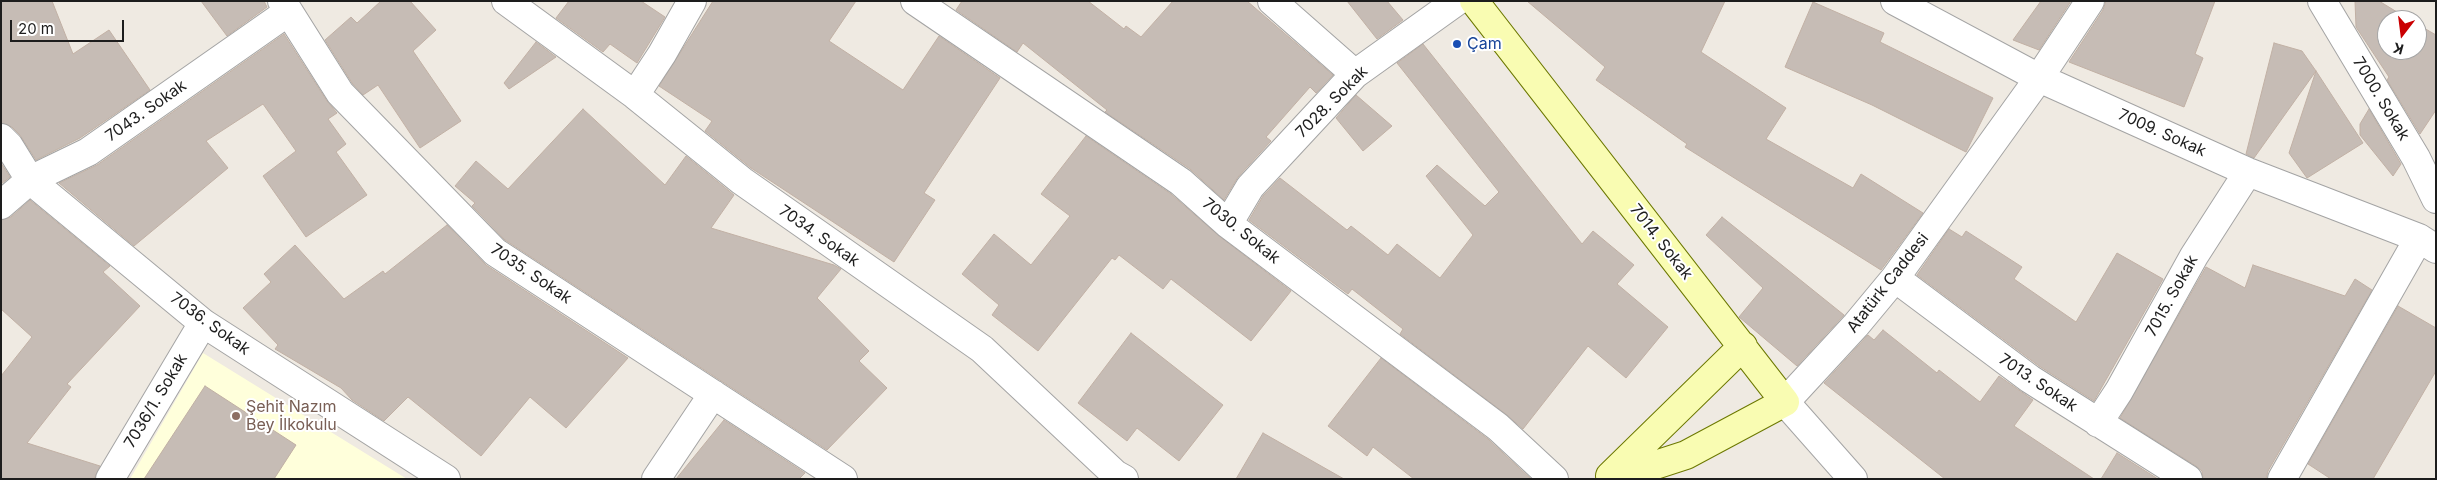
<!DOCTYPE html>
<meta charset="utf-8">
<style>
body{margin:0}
#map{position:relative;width:2437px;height:480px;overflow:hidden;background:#efeae2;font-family:Inter,sans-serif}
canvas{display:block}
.frame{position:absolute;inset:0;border:2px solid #1d1d1d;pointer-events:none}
.north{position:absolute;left:2377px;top:10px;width:50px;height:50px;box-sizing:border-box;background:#fff;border:1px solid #a5a5a5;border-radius:50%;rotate:195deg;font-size:14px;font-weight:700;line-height:20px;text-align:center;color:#1d1d1d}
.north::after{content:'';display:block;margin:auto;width:18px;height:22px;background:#ca0002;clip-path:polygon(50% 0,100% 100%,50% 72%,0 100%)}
.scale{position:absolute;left:10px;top:20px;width:114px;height:22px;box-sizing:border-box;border:2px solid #1d1d1d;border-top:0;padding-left:6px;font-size:15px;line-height:18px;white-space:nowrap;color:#1d1d1d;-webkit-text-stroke:4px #fff;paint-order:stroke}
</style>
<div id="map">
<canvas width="2437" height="480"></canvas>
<div class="frame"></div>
<div class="north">K</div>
<div class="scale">20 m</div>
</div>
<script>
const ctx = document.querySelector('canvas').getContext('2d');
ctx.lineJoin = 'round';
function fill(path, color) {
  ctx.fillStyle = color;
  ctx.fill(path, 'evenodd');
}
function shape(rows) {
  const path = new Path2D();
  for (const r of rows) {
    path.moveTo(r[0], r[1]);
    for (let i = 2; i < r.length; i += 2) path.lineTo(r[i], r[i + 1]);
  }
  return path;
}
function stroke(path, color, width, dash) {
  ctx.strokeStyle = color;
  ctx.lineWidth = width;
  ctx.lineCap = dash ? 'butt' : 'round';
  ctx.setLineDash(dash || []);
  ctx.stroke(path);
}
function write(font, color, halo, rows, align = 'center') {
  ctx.font = font + ' Inter,sans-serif';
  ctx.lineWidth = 4;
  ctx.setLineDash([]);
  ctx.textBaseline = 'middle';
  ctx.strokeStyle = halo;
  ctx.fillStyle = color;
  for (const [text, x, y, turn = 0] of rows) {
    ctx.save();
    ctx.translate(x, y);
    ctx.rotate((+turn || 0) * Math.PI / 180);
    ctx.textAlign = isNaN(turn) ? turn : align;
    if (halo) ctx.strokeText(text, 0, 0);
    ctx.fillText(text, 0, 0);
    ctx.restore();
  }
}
fill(shape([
 [203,353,407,479,130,479]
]), '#ffffdb');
const building = shape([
 [1,1,52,1,73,54,109,30,150,90,80,138,36,160,20,135,12,127,1,123,1,1],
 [201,1,264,1,267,7,227,36,201,1],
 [381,1,410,1,436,30,413,51,461,121,420,148,378,85,363,95,352,83,325,40,351,17,357,23,381,1],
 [569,1,641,1,665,17,637,63,610,44,603,52,556,18,569,1],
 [713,1,856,1,829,41,903,90,939,36,1000,78,924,193,935,200,894,262,751,168,705,131,712,121,659,86,713,1],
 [962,1,1088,1,1124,29,1126,26,1141,37,1173,1,1247,1,1333,75,1316,93,1310,87,1266,137,1271,141,1238,177,1224,200,1190,169,1105,112,1107,110,1023,43,1017,52,956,10,962,1],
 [1347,1,1387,1,1403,20,1377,39,1347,1],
 [1527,1,1725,1,1701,52,1786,108,1766,139,1853,188,1861,174,1923,213,1881,270,1685,147,1687,144,1596,80,1605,67,1527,1],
 [2041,1,2071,1,2039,50,2013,40,2041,1],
 [2106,1,2215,1,2195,54,2203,58,2184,107,2069,62,2103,10,2106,1],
 [2355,1,2379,1,2410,20,2387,20,2387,50,2417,50,2417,24,2436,35,2436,110,2420,134,2387,80,2389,77,2356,27,2355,1],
 [1813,2,1884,33,1880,42,1993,98,1966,152,1872,105,1785,67,1813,2],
 [284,34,327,101,337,113,328,119,346,144,336,152,367,195,306,237,263,176,296,151,263,104,206,141,228,168,134,246,59,183,97,165,284,34],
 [536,42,556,57,509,89,504,83,536,42],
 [2274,43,2302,51,2316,71,2254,158,2246,154,2274,43],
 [1423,44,1582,244,1593,231,1634,265,1617,284,1668,327,1626,378,1588,346,1523,429,1507,415,1400,334,1403,329,1352,289,1348,294,1249,220,1263,196,1280,178,1347,230,1351,226,1388,255,1397,244,1440,278,1473,235,1426,176,1437,165,1485,206,1499,192,1397,63,1423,44],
 [2316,71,2363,143,2307,178,2289,153,2316,71],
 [1356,95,1392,126,1363,151,1336,118,1356,95],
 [583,109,665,185,686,156,734,195,711,228,834,265,841,269,817,298,869,351,859,361,887,388,827,450,505,240,472,206,475,203,455,186,476,161,508,189,583,109],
 [2369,109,2401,164,2393,176,2360,135,2360,124,2369,109],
 [1086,136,1171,194,1219,236,1291,291,1251,341,1171,279,1163,289,1119,255,1115,260,1112,258,1038,351,992,315,999,305,962,274,994,234,1031,265,1070,216,1041,194,1086,136],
 [1,163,10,177,1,184,1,163],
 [30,200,110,266,103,272,140,306,67,384,71,387,27,443,100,466,94,479,1,479,1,376,32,337,1,309,1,220,11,217,30,200],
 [1722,217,1844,315,1797,366,1739,317,1763,288,1706,235,1722,217],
 [447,225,486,265,628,358,566,428,530,397,481,456,408,397,384,421,352,400,341,388,275,349,278,345,243,308,271,282,264,274,295,245,344,299,383,271,385,274,447,225],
 [1949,229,1962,237,1966,231,2022,267,2014,279,2076,322,2117,253,2163,279,2094,401,2039,366,1917,275,1949,229],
 [2253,265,2345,296,2355,279,2372,290,2268,471,2266,479,2203,479,2202,471,2196,466,2120,418,2206,267,2245,288,2253,265],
 [2398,306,2436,328,2436,371,2373,479,2331,479,2308,464,2398,306],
 [1883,330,1937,373,1939,370,1980,402,1999,376,2033,400,2014,426,2094,479,1945,479,1824,383,1868,335,1874,340,1883,330],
 [1131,333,1223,405,1179,461,1137,428,1127,441,1078,403,1131,333],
 [1381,358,1488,439,1531,479,1414,479,1373,447,1367,456,1328,426,1381,358],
 [205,386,296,445,274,479,144,479,205,386],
 [724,420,805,473,799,479,676,479,724,420],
 [1263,433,1344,479,1236,479,1263,433],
 [2117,453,2158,479,2101,479,2117,453]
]);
fill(building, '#c6bcb5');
stroke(building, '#c1b0a4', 1);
const street = shape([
 [282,1,340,93,495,252,843,479],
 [506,1,635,95,742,181,982,349,1115,474,1124,479],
 [915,1,1181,182,1228,224,1498,427,1554,479],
 [1272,1,1355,74],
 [1895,1,2039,78,2248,172,2419,238,2436,249],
 [2322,1,2416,158,2436,199],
 [635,95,662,54,692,1],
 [1,138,9,146,30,180,203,323,446,479],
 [1,205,30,180,88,152,288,12],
 [1228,224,1250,187,1355,74,1457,1],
 [1895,278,2030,379,2188,479],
 [2098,423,2119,391,2194,256,2248,172],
 [110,479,203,323],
 [656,479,713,394],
 [1853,479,1785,402,1856,325,1895,278,2039,78,2090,1],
 [2282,479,2419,238]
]);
const secondary = shape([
 [1474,1,1785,402,1686,455,1612,479],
 [1610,476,1743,346]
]);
stroke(street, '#a4a4a4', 30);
stroke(secondary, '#6c7800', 30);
stroke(street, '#fff', 28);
stroke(secondary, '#f9fcb2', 28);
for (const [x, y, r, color] of [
 [1457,44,5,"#1a4fb4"],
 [236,416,5,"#8d6e63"]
]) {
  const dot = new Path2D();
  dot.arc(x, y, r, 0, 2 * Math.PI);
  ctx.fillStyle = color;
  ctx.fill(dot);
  stroke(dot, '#fff', 2);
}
write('16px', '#164399', '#fff', [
 ["Çam",1467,44]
], 'left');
write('16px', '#1d1d1d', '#fff', [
 ["7000. Sokak",2381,99,59],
 ["7028. Sokak",1332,102,-45],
 ["7043. Sokak",146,111,-35],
 ["7009. Sokak",2162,133,24],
 ["7030. Sokak",1241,231,39],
 ["7034. Sokak",819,236,35],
 ["7014. Sokak",1661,242,52],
 ["7035. Sokak",531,274,34],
 ["Atatürk Caddesi",1888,283,-52],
 ["7015. Sokak",2172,296,-61],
 ["7036. Sokak",210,324,36],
 ["7013. Sokak",2038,383,34],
 ["7036/1. Sokak",156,401,-59]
]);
write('16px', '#785e54', '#fff', [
 ["Şehit Nazım",246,407],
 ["Bey İlkokulu",246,425]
], 'left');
</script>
